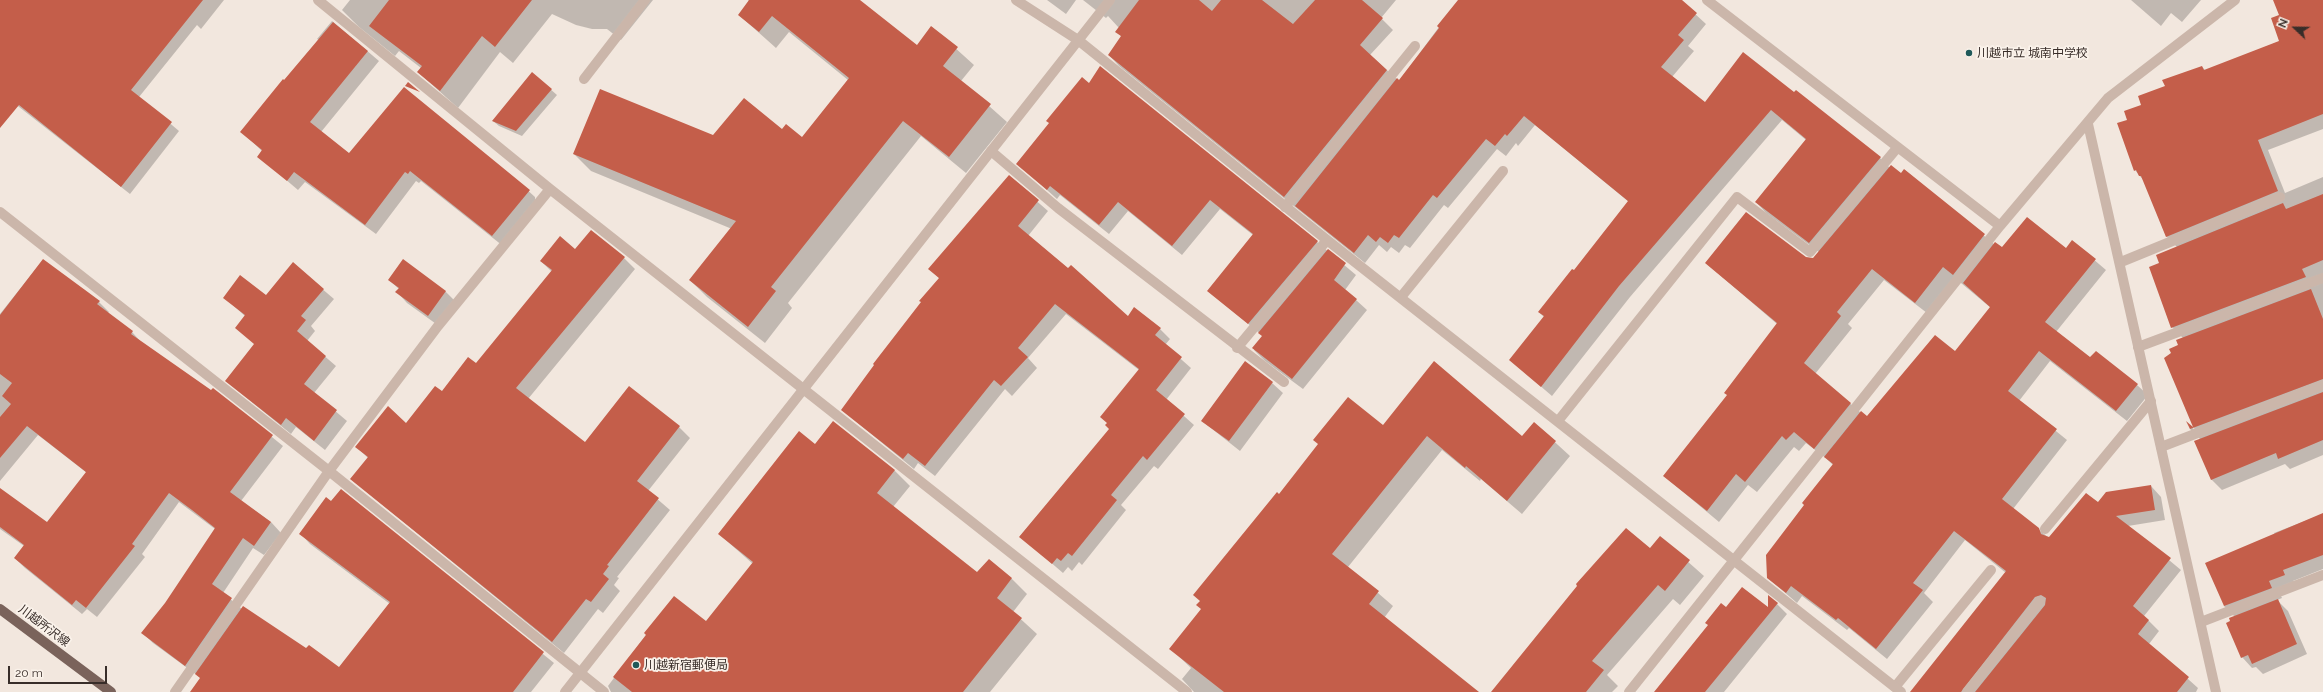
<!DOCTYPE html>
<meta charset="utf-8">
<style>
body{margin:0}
#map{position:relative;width:2323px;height:692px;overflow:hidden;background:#f2e7de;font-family:Raleway,sans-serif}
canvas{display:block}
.north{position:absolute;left:2275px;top:8px;width:40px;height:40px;-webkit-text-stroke:3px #faf2ea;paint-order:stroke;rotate:292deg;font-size:11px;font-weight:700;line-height:16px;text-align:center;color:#382d29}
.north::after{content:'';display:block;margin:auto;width:14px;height:18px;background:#382d29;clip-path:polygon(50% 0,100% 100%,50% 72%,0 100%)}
.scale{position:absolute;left:8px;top:666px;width:99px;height:18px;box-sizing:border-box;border:2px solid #382d29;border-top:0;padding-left:5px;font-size:12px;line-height:14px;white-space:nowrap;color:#382d29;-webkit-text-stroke:3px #faf2ea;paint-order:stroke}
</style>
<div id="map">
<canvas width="2323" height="692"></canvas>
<div class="north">N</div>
<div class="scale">20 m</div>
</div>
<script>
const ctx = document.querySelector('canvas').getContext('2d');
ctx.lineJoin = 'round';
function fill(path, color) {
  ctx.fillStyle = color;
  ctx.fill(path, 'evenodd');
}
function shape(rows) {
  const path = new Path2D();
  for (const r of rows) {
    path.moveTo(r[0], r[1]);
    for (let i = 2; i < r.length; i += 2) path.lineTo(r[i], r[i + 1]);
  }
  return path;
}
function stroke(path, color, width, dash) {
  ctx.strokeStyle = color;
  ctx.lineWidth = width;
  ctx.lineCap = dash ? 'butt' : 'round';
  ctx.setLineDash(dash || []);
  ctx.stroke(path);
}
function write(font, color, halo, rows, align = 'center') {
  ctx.font = font + ' Raleway,"Noto Sans JP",sans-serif';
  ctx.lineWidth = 3.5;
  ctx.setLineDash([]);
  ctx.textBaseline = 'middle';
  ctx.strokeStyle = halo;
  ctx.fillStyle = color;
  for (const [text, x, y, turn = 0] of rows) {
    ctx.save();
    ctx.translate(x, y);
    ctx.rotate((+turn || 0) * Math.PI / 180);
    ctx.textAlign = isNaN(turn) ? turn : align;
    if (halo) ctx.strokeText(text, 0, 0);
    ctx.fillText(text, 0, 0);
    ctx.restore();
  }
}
fill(shape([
 [0,0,224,0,201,29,197,25,139,97,179,131,130,194,0,92],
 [350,0,653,0,621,40,607,29,592,29,576,25,552,14,513,63,500,52,458,108,418,72,421,68,399,51,395,56,359,27,342,10],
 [748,0,859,0,917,47,932,27,974,65,961,81,1007,122,966,173,921,136,788,303,792,308,765,343,707,297,690,280,732,229,591,171,574,154,713,136,782,130,802,138,848,80,789,32,776,48,739,15,749,1],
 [1047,0,1076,0,1066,14],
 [1083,0,1396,0,1381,18,1393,30,1370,55,1399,81,1459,0,1680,0,1706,24,1688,46,1694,51,1672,77,1705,104,1743,54,1880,158,1890,168,1902,174,1905,170,1995,245,2002,249,2066,249,2072,241,2106,270,2056,332,2090,359,2137,385,2148,395,2127,421,2050,361,2019,401,2067,440,2013,509,2049,538,2098,504,2151,486,2161,497,2165,520,2128,526,2181,570,2144,616,2159,631,2149,644,2198,688,2196,692,1926,692,2006,573,1965,540,1924,593,1933,602,1887,659,1849,628,1847,630,1802,596,1797,603,1768,578,1833,465,1827,459,1806,443,1799,451,1794,447,1757,492,1748,485,1719,522,1664,476,1728,396,1777,324,1706,263,1813,259,1819,252,1766,213,1756,202,1806,140,1782,120,1630,297,1552,396,1510,360,1544,317,1539,312,1574,272,1629,202,1535,125,1518,146,1516,143,1506,156,1497,149,1448,208,1444,205,1410,248,1405,245,1399,253,1391,247,1387,252,1379,245,1365,263,1119,66,1109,55,1122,37,1116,31,1119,28,1108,16,1106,18],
 [1955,278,1991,308,1956,353,1867,418,1815,374,1852,328,1848,324,1884,280,1927,313],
 [2131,0,2201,0,2182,22,2171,13,2161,26],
 [2276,0,2323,0,2323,129,2268,150,2285,193,2323,177,2323,455,2290,469,2285,464,2222,490,2211,479,2201,440,2190,429,2189,425,2195,430,2165,358,2172,353,2183,338,2172,327,2161,264,2177,247,2166,236,2144,181,2135,170,2129,120,2142,105,2166,87,2202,67,2206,71,2280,41,2280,16],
 [332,21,379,61,321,132,349,154,524,187,535,197,535,207,503,246,421,181,419,183,416,181,376,234,305,182,298,190,258,156,262,151,242,132,319,40,317,39],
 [532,73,557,95,522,136,499,126,493,121],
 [1050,123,1317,242,1356,275,1345,290,1367,310,1303,389,1265,361,1254,350,1263,336,1208,291,1253,235,1220,209,1182,255,1128,211,1109,234,1060,195,1057,199,1018,164],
 [1009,177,1048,211,1028,236,1128,317,1160,329,1170,339,1165,345,1191,368,1166,400,1194,425,1158,469,1154,466,1121,505,1126,510,1082,565,1079,562,1072,571,1068,567,1063,573,1020,536,1110,429,1139,370,1066,314,1028,358,1037,368,1012,396,1005,389,935,476,918,463,914,469,842,410,940,279,930,269],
 [575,251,624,258,635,269,528,399,585,443,679,427,690,438,648,491,670,510,617,577,619,578,614,585,620,591,603,613,598,609,564,653,351,479,368,458,357,447,406,425,476,365,552,272,541,261],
 [43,260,99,302,109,312,108,313,132,332,142,343,211,391,213,389,283,446,241,501,271,522,281,533,264,555,253,548,223,593,242,609,339,669,390,604,310,544,300,533,341,491,554,663,531,692,192,692,201,678,153,643,143,633,166,603,215,529,179,502,142,554,145,557,97,617,87,609,82,614,25,568,15,558,24,546,0,529,0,489,47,523,87,473,38,435,0,481,0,314],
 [293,264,334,299,311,326,315,331,307,341,336,366,314,393,347,421,325,450,296,427,291,434,226,381,255,344,246,317,224,297,266,297],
 [389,280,445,291,456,302,439,326,407,303,397,292,399,289],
 [1272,383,1283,393,1240,451,1202,421],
 [1534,423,1570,456,1522,514,1481,479,1480,481,1442,450,1348,567,1393,606,1384,618,1477,692,1194,692,1182,679,1191,668,1171,649,1202,609,1279,495,1383,426,1522,437],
 [816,446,894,470,910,486,893,507,978,574,1011,578,1027,594,1013,612,1037,634,990,692,611,692,608,686,674,597,706,623,753,564,719,534],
 [2323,514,2323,569,2293,581,2295,586,2279,592,2282,598,2277,600,2288,611,2307,654,2263,674,2256,667,2252,668,2242,657,2235,617,2224,606,2275,535,2274,533],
 [1660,537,1704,576,1680,605,1673,599,1607,675,1618,686,1612,692,1492,692,1651,549],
 [1777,604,1787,614,1724,692,1657,692,1726,608,1769,609]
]), '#0003');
fill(shape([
 [0,0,203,0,131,90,172,122,121,187,19,105,0,128],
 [389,0,532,0,495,47,482,36,440,91,417,72,422,66,369,26],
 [749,0,860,0,917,45,931,26,958,47,943,66,991,104,949,157,903,121,771,287,776,291,748,327,689,280,736,221,573,154,600,89,713,135,744,98,782,129,786,124,802,137,849,78,772,16,759,32,738,15],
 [1139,0,1199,0,1212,11,1221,0,1262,0,1293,24,1315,0,1362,0,1383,18,1360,45,1387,70,1284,197,1108,55,1121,36,1115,32],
 [1458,0,1682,0,1697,13,1678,35,1684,40,1661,67,1705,102,1743,52,1794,92,1796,90,1881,157,1809,243,1755,202,1806,139,1771,110,1619,286,1541,387,1509,360,1544,316,1538,312,1572,269,1574,270,1628,201,1524,116,1507,136,1505,134,1495,146,1486,139,1437,198,1433,195,1399,238,1394,235,1388,243,1380,237,1376,242,1368,235,1354,253,1295,206,1397,78,1399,80,1439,28,1437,26],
 [2273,0,2323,0,2323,114,2258,140,2278,191,2166,237,2141,176,2139,176,2136,170,2134,171,2117,123,2127,120,2124,111,2141,105,2138,96,2165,86,2162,80,2202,66,2204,70,2279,41,2271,18,2279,15],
 [333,22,368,51,310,122,349,153,404,87,530,190,492,236,410,171,408,174,405,172,365,225,294,172,287,181,257,157,262,150,240,132,283,79,284,80],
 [1100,66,1318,241,1248,324,1207,291,1253,234,1210,200,1172,246,1118,202,1099,225,1050,186,1047,190,1016,164,1049,123,1046,121,1082,77,1089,83],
 [532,72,552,89,516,131,492,121],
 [408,82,420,92,405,86],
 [1891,165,1901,173,1904,169,1985,234,1953,275,1943,267,1915,303,1872,269,1837,312,1841,316,1804,363,1851,403,1814,449,1794,432,1786,440,1782,436,1745,482,1736,474,1707,511,1663,476,1727,395,1724,393,1777,323,1705,263,1746,212,1806,257,1813,258],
 [1009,175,1039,200,1018,226,1068,268,1071,265,1128,316,1134,307,1161,328,1155,335,1182,357,1156,390,1185,414,1147,460,1143,456,1111,495,1117,500,1072,556,1068,553,1061,561,1057,558,1052,564,1019,537,1109,429,1105,425,1107,423,1100,417,1139,369,1055,304,1018,348,1028,357,1001,386,994,380,925,466,908,453,903,459,841,410,874,365,873,364,921,302,919,301,939,278,928,269],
 [2323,194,2323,260,2302,269,2306,277,2171,328,2149,267,2159,263,2156,255,2283,203,2286,209],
 [2027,217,2066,248,2072,240,2096,259,2045,322,2090,357,2096,351,2138,384,2116,411,2039,351,2008,391,2057,429,2002,499,2039,528,2041,534,2049,537,2086,493,2098,502,2106,492,2151,485,2155,510,2116,516,2171,558,2133,606,2149,620,2138,634,2189,677,2177,692,1975,692,2045,605,2046,598,2041,595,2035,597,1961,692,1910,692,2006,571,1954,531,1913,583,1923,590,1876,649,1838,618,1836,620,1791,586,1786,593,1767,578,1766,555,1804,505,1802,503,1833,464,1824,457,1861,411,1867,416,1935,335,1955,351,1990,307,1963,283,1995,242,2002,247],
 [591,230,625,257,516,388,585,442,629,386,680,426,637,481,659,498,607,565,609,566,603,574,609,579,591,602,586,599,552,642,350,479,368,457,355,447,388,406,406,423,435,386,442,391,468,357,476,363,552,270,540,261,560,236,575,249],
 [1328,249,1346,263,1334,280,1357,299,1292,379,1252,348,1262,336,1258,333],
 [43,259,100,301,97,304,133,331,131,334,211,390,213,388,273,435,230,492,271,522,254,546,243,538,212,584,232,598,185,666,141,633,165,603,215,528,192,510,169,493,132,544,135,546,86,608,76,600,72,605,14,558,24,545,0,527,0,488,47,522,86,472,27,426,0,458,0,417,11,404,2,396,12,383,0,374,0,315],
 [403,259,446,291,428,316,395,292,399,288,388,280],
 [293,262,324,289,301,316,306,320,297,331,326,356,304,384,337,410,314,441,286,418,281,425,225,381,254,344,235,328,245,315,223,298,240,275,266,295],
 [2311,289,2323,319,2323,379,2190,429,2186,421,2193,427,2164,358,2171,353,2169,349,2178,345,2176,340],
 [1245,361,1273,382,1229,441,1201,421],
 [1434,361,1522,436,1534,422,1556,441,1507,501,1466,466,1465,468,1427,436,1332,554,1379,591,1369,604,1479,692,1224,692,1169,649,1201,609,1196,605,1200,601,1193,595,1277,492,1279,494,1318,444,1313,440,1348,397,1383,425],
 [2323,392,2323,440,2278,459,2276,453,2211,480,2194,441],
 [833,421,895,470,877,493,977,572,989,559,1012,578,997,598,1022,618,963,692,632,692,613,677,646,635,644,633,674,596,706,621,753,562,718,534,799,431,815,444],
 [341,489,544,652,513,692,190,692,200,678,195,674,243,606,306,648,309,645,339,667,390,602,299,534,326,497,331,501],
 [2323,513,2323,555,2283,570,2285,575,2269,581,2272,588,2224,606,2205,563],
 [1626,528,1650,548,1660,536,1690,560,1665,591,1658,585,1592,661,1604,670,1586,692,1491,692,1577,586,1576,584],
 [1742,587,1768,607,1768,595,1778,603,1705,692,1654,692,1708,625,1705,623,1721,603,1726,607],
 [2278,599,2297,644,2252,664,2248,655,2241,658,2226,623,2230,621,2229,618]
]), '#c45e4a');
stroke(shape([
 [584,79,645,0],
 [1285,207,1415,46],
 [2121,262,2280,197],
 [1401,297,1503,171],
 [2138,347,2323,278],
 [2161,447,2323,385],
 [2045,529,2151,401],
 [2201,622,2323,575],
 [1895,687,1991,570],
 [1967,692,2040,601]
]), '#cbb6aa', 10);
stroke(shape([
 [318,0,550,189,1187,692],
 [1016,0,1078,40,1327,240,1901,692],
 [1707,0,2000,226],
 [2088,124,2216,692],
 [991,151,1058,208,1284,382],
 [0,212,329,471,604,692],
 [1237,348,1327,240],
 [1558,421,1737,197,1810,252,1897,148],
 [175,692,329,471,438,326,550,189],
 [1629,692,2000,226,2108,98,2235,0]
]), '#cbb6aa', 10);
stroke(shape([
 [565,692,1110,0]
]), '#cbb6aa', 10);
stroke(shape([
 [0,609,111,692]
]), '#7a635b', 10);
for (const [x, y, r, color] of [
 [1969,53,4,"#1f5959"],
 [636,665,4,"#1f5959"]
]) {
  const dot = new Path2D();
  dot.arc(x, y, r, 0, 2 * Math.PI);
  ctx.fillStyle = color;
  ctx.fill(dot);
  stroke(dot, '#faf2ea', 1.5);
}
write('12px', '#382d29', '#faf2ea', [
 ["川越市立 城南中学校",1977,53],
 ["川越新宿郵便局",644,665]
], 'left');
write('12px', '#382d29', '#faf2ea', [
 ["川越所沢線",44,626,37]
]);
</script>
